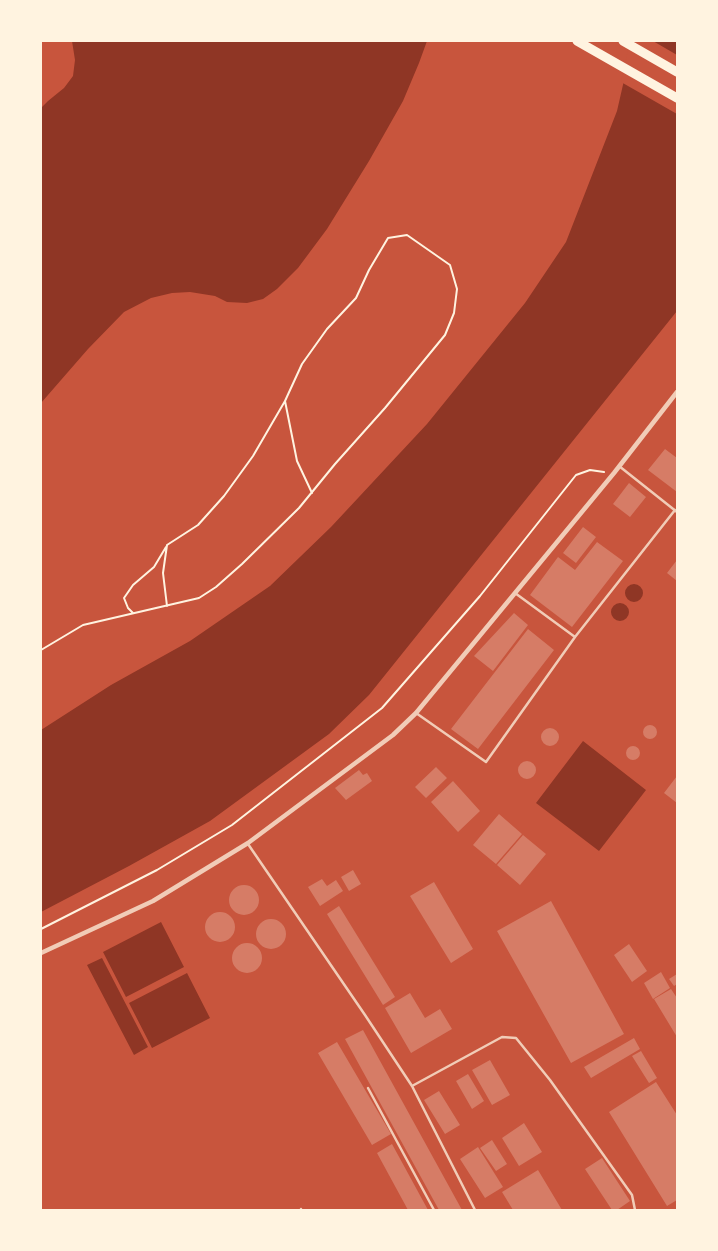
<!DOCTYPE html>
<style>
body{margin:0}
#map{position:relative;width:718px;height:1251px;overflow:hidden;background:#c8553d;font-family:"Source Serif 4",serif}
canvas{display:block}
.frame{position:absolute;inset:0;border:42px solid #fff3e0;pointer-events:none}
</style>
<div id="map">
<canvas width="718" height="1251"></canvas>
<div class="frame"></div>
</div>
<script>
const ctx = document.querySelector('canvas').getContext('2d');
ctx.lineJoin = 'round';
function fill(path, color) {
  ctx.fillStyle = color;
  ctx.fill(path, 'evenodd');
}
function shape(rows) {
  const path = new Path2D();
  for (const r of rows) {
    if (r.length === 3) {
      path.moveTo(r[0] + r[2], r[1]);
      path.arc(r[0], r[1], r[2], 0, 2 * Math.PI);
      continue;
    }
    path.moveTo(r[0], r[1]);
    for (let i = 2; i < r.length; i += 2) path.lineTo(r[i], r[i + 1]);
  }
  return path;
}
function stroke(path, color, width, dash) {
  ctx.strokeStyle = color;
  ctx.lineWidth = width;
  ctx.lineCap = dash ? 'butt' : 'round';
  ctx.setLineDash(dash || []);
  ctx.stroke(path);
}
fill(shape([
 [72,41,427,41,419,63,403,101,369,161,327,229,298,268,277,289,263,299,247,303,227,302,215,296,190,292,172,293,151,298,124,312,88,349,41,403,41,108,48,101,64,88,73,76,75,60],
 [633,41,677,41,677,311,369,695,329,734,210,821,129,866,41,912,41,730,111,685,190,641,270,586,331,527,427,424,525,303,566,242,617,111],
 [634,593,9],
 [620,612,9],
 [583,741,646,790,599,851,536,803],
 [161,922,184,967,126,997,103,952],
 [102,958,148,1047,134,1055,87,965],
 [187,973,210,1018,152,1048,129,1003]
]), '#8f3625');
fill(shape([
 [630,41,653,41,677,55,677,114,621,82]
]), '#c8553d');
fill(shape([
 [665,449,677,458,677,492,648,470],
 [629,483,646,497,630,517,613,504],
 [583,527,596,537,576,563,563,553],
 [597,542,623,561,572,627,530,595,558,557,575,570],
 [677,560,677,581,667,573],
 [514,613,528,625,493,671,474,656],
 [528,629,554,650,478,749,451,729],
 [650,732,7],
 [550,737,9],
 [633,753,7],
 [527,770,9],
 [436,767,447,778,426,798,415,787],
 [359,770,363,775,367,773,372,781,346,800,335,788],
 [677,776,677,803,664,793],
 [453,781,480,811,458,832,431,802],
 [499,814,522,834,496,864,473,845],
 [523,835,546,854,520,885,497,865],
 [353,870,361,884,349,891,341,877],
 [322,879,327,886,336,880,343,891,320,906,308,887],
 [434,882,473,949,451,963,410,896],
 [244,900,15],
 [551,901,624,1034,571,1063,497,931],
 [339,906,395,997,383,1005,327,914],
 [220,927,15],
 [271,934,15],
 [247,958,15],
 [629,944,647,971,632,982,614,955],
 [661,972,670,988,653,999,644,983],
 [677,974,677,984,674,986,669,979],
 [671,989,677,998,677,1037,654,999],
 [410,993,425,1018,440,1009,452,1029,411,1053,385,1008],
 [363,1030,462,1210,439,1210,345,1039],
 [634,1038,640,1049,591,1078,584,1067],
 [337,1042,391,1134,372,1145,318,1053],
 [641,1051,657,1078,649,1083,632,1056],
 [490,1060,510,1095,492,1105,472,1070],
 [468,1074,484,1101,472,1109,456,1081],
 [656,1082,677,1115,677,1200,667,1206,609,1112],
 [439,1091,460,1125,445,1134,424,1100],
 [524,1123,542,1152,519,1166,502,1138],
 [492,1140,507,1164,496,1171,480,1148],
 [392,1144,428,1210,408,1210,377,1153],
 [478,1147,503,1187,485,1198,460,1159],
 [602,1158,630,1201,617,1210,612,1210,585,1169],
 [538,1170,562,1210,513,1210,502,1192]
]), '#d67c66');
stroke(shape([
 [167,606,163,573,167,545,198,525,224,496,253,456,285,401],
 [133,613,128,608,124,598,133,585,154,567,166,547],
 [41,650,83,625,199,598,216,587,242,564,299,508,335,464,385,408,445,335,454,313,457,289,450,265,407,235,388,238,369,270,356,298,327,329,302,364,285,401,297,461,312,493],
 [41,929,157,870,232,825,382,708,480,596,576,475,590,470,604,472]
]), '#fff3e0', 2);
stroke(shape([
 [619,466,677,512],
 [515,593,575,637],
 [416,713,486,762,575,637,675,510],
 [248,844,365,1015,412,1086,475,1210],
 [412,1086,502,1037,516,1038,550,1080,632,1195,635,1210],
 [368,1088,434,1210],
 [301,1210,301,1209]
]), '#f1ccb7', 2.5);
stroke(shape([
 [41,953,153,901,248,843,393,735,416,713,614,473,677,392]
]), '#f1ccb7', 4.5);
stroke(shape([
 [577,41,677,98],
 [623,41,677,72]
]), '#fff3e0', 9);
</script>
